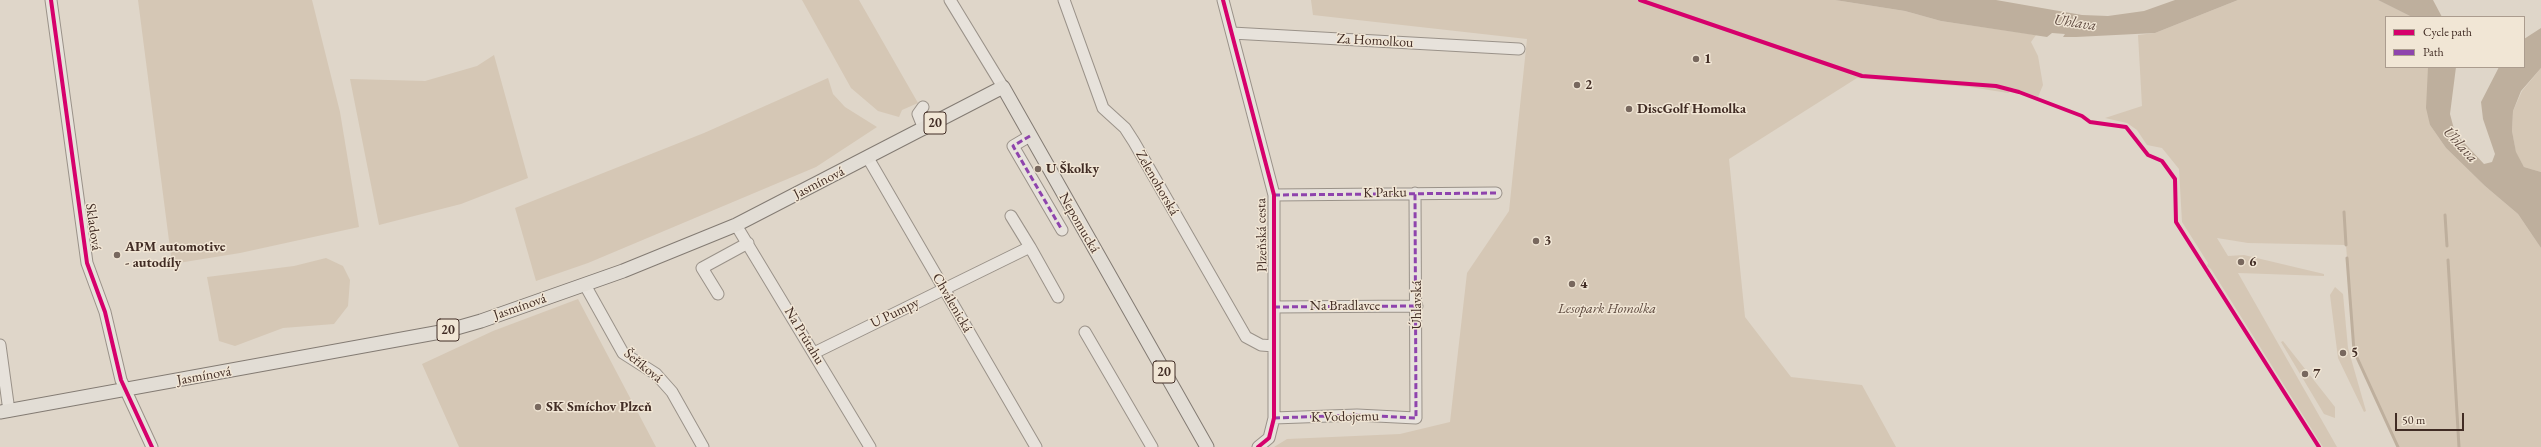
<!DOCTYPE html>
<meta charset="utf-8">
<style>
body{margin:0}
#map{position:relative;width:2541px;height:447px;overflow:hidden;background:#dfd6c9;font-family:"EB Garamond",serif}
canvas{display:block}
.legend{position:absolute;left:2385px;top:16px;width:140px;height:52px;box-sizing:border-box;background:#f1e6d5;border:1px solid #ab9c8e;margin:0;padding:5px 7px;list-style:none;font-size:12px;color:#412c24}
.legend li{display:flex;align-items:center;gap:8px;height:20px}
.legend b{width:20px;border:1px solid #ab9c8e}
.scale{position:absolute;left:2395px;top:413px;width:69px;height:18px;box-sizing:border-box;border:2px solid #412c24;border-top:0;padding-left:5px;font-size:12px;line-height:14px;white-space:nowrap;color:#412c24;-webkit-text-stroke:3px #f1e6d5;paint-order:stroke}
</style>
<div id="map">
<canvas width="2541" height="447"></canvas>
<ul class="legend">
<li><b style="height:5px;background:#d6006c"></b>Cycle path</li>
<li><b style="height:5px;background:#8e44ad"></b>Path</li>
</ul>
<div class="scale">50 m</div>
</div>
<script>
const ctx = document.querySelector('canvas').getContext('2d');
ctx.lineJoin = 'round';
function fill(path, color) {
  ctx.fillStyle = color;
  ctx.fill(path, 'evenodd');
}
function shape(rows) {
  const path = new Path2D();
  for (const r of rows) {
    path.moveTo(r[0], r[1]);
    for (let i = 2; i < r.length; i += 2) path.lineTo(r[i], r[i + 1]);
  }
  return path;
}
function stroke(path, color, width, dash) {
  ctx.strokeStyle = color;
  ctx.lineWidth = width;
  ctx.lineCap = dash ? 'butt' : 'round';
  ctx.setLineDash(dash || []);
  ctx.stroke(path);
}
function write(font, color, halo, rows, align = 'center') {
  ctx.font = font + ' "EB Garamond",serif';
  ctx.lineWidth = 3;
  ctx.setLineDash([]);
  ctx.textBaseline = 'middle';
  ctx.strokeStyle = halo;
  ctx.fillStyle = color;
  for (const [text, x, y, turn = 0] of rows) {
    ctx.save();
    ctx.translate(x, y);
    ctx.rotate((+turn || 0) * Math.PI / 180);
    ctx.textAlign = isNaN(turn) ? turn : align;
    if (halo) ctx.strokeText(text, 0, 0);
    ctx.fillText(text, 0, 0);
    ctx.restore();
  }
}
fill(shape([
 [138,0,312,0,340,112,359,227,240,253,172,264],
 [802,0,859,0,918,103,902,110,899,117,878,111,851,88],
 [1311,0,1835,0,1905,11,1941,21,2036,35,2031,42,2038,56,2043,85,2038,97,2013,88,2008,93,1970,87,1857,78,1729,159,1745,317,1791,377,1862,385,1896,447,1274,447,1287,439,1400,434,1450,422,1467,273,1509,211,1527,39,1313,15],
 [2238,0,2378,0,2412,17,2386,17,2386,67,2428,67,2430,125,2446,148,2485,186,2518,214,2541,248,2541,447,2398,447,2354,351,2346,245,2248,243,2217,238,2228,256,2244,255,2324,274,2324,276,2238,273,2337,447,2323,447,2211,269,2207,266,2208,263,2182,222,2179,169,2162,148,2147,145,2137,130,2127,123,2105,118,2142,106,2138,35,2155,33],
 [494,55,528,178,461,204,379,225,350,79,425,81,477,66],
 [2541,68,2541,172,2524,167,2516,153,2512,131,2513,111,2522,91],
 [828,78,833,94,845,107,877,127,816,167,588,263,536,281,515,208,704,133],
 [326,258,343,266,350,280,348,306,334,324,283,328,235,346,219,341,207,277,294,266],
 [2335,287,2343,294,2348,348,2366,411,2364,412,2338,358,2330,295],
 [578,299,656,447,459,447,422,364,493,331],
 [2283,341,2335,407,2335,418,2324,414,2281,342]
]), '#d5c7b5');
fill(shape([
 [1835,0,1996,0,2082,15,2108,16,2144,11,2175,0,2238,0,2155,33,2076,37,2063,37,2065,34,2052,33,2047,37,1941,21,1905,11],
 [2378,0,2433,0,2442,17,2412,17],
 [2541,28,2541,68,2521,91,2513,111,2512,131,2516,152,2524,167,2541,172,2541,248,2518,214,2485,186,2446,148,2430,125,2426,108,2428,67,2456,67,2450,114,2455,133,2484,164,2492,162,2495,154,2483,119,2481,102,2499,67,2524,67,2524,39]
]), '#beaf9d');
stroke(shape([
 [2344,212,2346,245],
 [2445,215,2447,246],
 [2347,258,2354,351,2398,447],
 [2448,260,2459,447]
]), '#beaf9d', 3);
const minor = shape([
 [51,0,87,263,105,312,121,380,152,447],
 [950,0,1003,87],
 [1064,0,1103,108,1125,128,1134,142,1246,337,1261,345,1274,346],
 [1223,0,1274,195,1274,418,1269,438,1258,447],
 [1232,33,1519,49],
 [923,107,918,114,924,129],
 [1030,136,1013,146,1062,230],
 [868,158,1036,447],
 [1274,195,1496,193],
 [736,225,870,447],
 [1030,247,1058,297],
 [585,285,623,353,656,374,672,392,703,447],
 [718,294,702,268,748,243],
 [1274,307,1417,306],
 [1085,332,1152,447],
 [0,345,9,411],
 [814,353,1030,247,1011,216],
 [1274,418,1357,415,1416,418,1415,193]
]);
const major = shape([
 [0,412,446,331,481,321,623,271,736,225,1003,87,1207,447]
]);
stroke(minor, '#9a9289', 13);
stroke(major, '#837b73', 15);
stroke(minor, '#e7e2db', 11);
stroke(major, '#e2ddd5', 13);
stroke(shape([
 [1030,136,1013,146,1062,230],
 [1274,195,1496,193],
 [1274,307,1417,306],
 [1274,418,1357,415,1416,418,1415,193]
]), '#8e44ad', 3, [6, 3]);
stroke(shape([
 [51,0,87,263,105,312,121,380,152,447],
 [1223,0,1274,195,1274,418,1269,438,1258,447],
 [1640,0,1862,76,1996,86,2019,92,2082,116,2090,122,2126,127,2148,155,2162,161,2175,179,2176,222,2319,447]
]), '#d6006c', 4);
for (const [x, y, r, color] of [
 [1696,59,4,"#78685e"],
 [1577,85,4,"#78685e"],
 [1629,109,4,"#78685e"],
 [1038,169,4,"#78685e"],
 [1536,241,4,"#78685e"],
 [117,255,4,"#78685e"],
 [2241,262,4,"#78685e"],
 [1572,284,4,"#78685e"],
 [2343,353,4,"#78685e"],
 [2305,374,4,"#78685e"],
 [538,407,4,"#78685e"]
]) {
  const dot = new Path2D();
  dot.arc(x, y, r, 0, 2 * Math.PI);
  ctx.fillStyle = color;
  ctx.fill(dot);
  stroke(dot, '#f1e6d5', 1.5);
}
for (const [x, y, w] of [
 [935,123,22],
 [448,330,22],
 [1164,372,22]
]) {
  const box = new Path2D();
  box.roundRect(x - w / 2, y - 11, w, 22, 3);
  ctx.fillStyle = '#f1e6d5';
  ctx.fill(box);
  stroke(box, '#412c24', 1);
}
write('bold 13px', '#412c24', null, [
 ["20",935,123],
 ["20",448,330],
 ["20",1164,372]
]);
write('14px', '#412c24', '#f1e6d5', [
 ["Za Homolkou",1375,41,3],
 ["Jasmínová",819,183,-27],
 ["Zelenohorská",1157,183,60],
 ["K Parku",1385,193,-1],
 ["Nepomucká",1079,223,60],
 ["Skladová",93,227,82],
 ["Plzeňská cesta",1262,235,-91],
 ["Chválenická",952,303,60],
 ["Úhlavská",1417,305,-90],
 ["Na Bradlavce",1345,306],
 ["Jasmínová",520,307,-19],
 ["U Pumpy",895,313,-26],
 ["Na Průtahu",804,336,59],
 ["Šeříková",643,366,39],
 ["Jasmínová",204,376,-10],
 ["K Vodojemu",1345,417,-1]
]);
write('bold 14px', '#412c24', '#f1e6d5', [
 ["1",1704,59],
 ["2",1585,85],
 ["DiscGolf Homolka",1637,109],
 ["U Školky",1046,169],
 ["3",1544,241],
 ["APM automotive",125,247],
 ["- autodíly",125,263],
 ["6",2249,262],
 ["4",1580,284],
 ["5",2351,353],
 ["7",2313,374],
 ["SK Smíchov Plzeň",546,407]
], 'left');
write('italic 14px', '#5d493e', '#f1e6d5', [
 ["Lesopark Homolka",1607,309]
]);
write('italic 15px', '#5d483e', '#f1e6d5', [
 ["Úhlava",2075,23,8],
 ["Úhlava",2460,145,47]
]);
</script>
